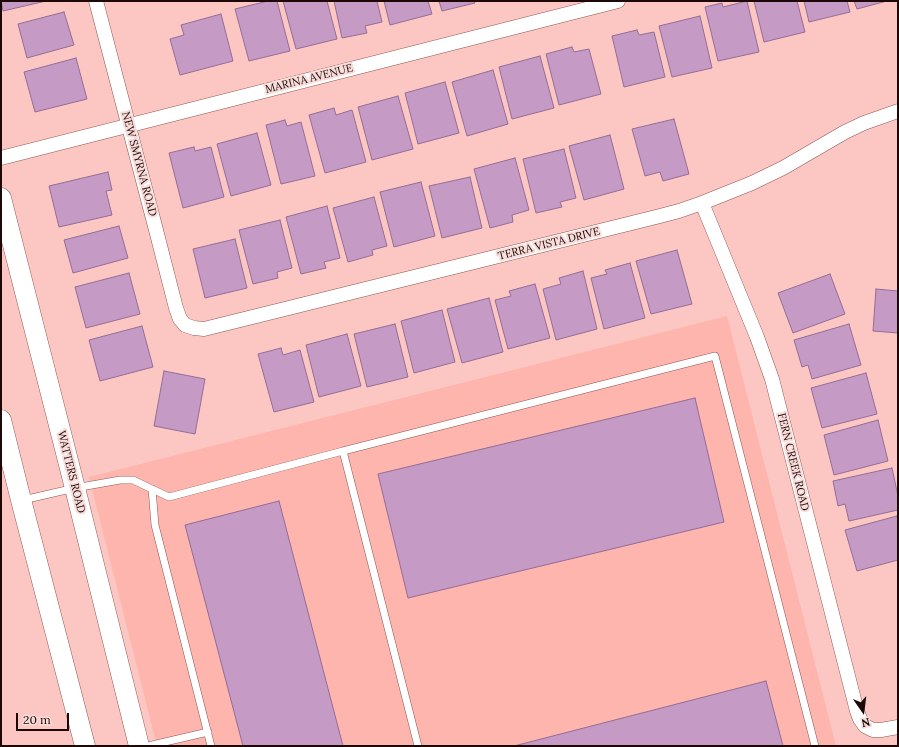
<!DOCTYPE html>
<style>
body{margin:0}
#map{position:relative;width:899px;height:747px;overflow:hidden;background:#fcc7c2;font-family:Lora,serif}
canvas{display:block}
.frame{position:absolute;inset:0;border:2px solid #1d0807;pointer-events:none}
.north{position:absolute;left:843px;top:691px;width:40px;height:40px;-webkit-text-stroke:3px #f7dcd9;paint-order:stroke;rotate:166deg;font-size:11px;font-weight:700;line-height:16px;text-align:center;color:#1d0807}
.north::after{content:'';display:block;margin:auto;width:14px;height:18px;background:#1d0807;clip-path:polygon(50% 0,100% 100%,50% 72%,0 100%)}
.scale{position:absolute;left:16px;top:713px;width:53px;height:18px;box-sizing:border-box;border:2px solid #1d0807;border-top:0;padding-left:5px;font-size:12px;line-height:14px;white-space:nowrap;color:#1d0807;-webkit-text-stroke:3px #f7dcd9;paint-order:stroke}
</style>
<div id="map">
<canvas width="899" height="747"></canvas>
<div class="frame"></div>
<div class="north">N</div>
<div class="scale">20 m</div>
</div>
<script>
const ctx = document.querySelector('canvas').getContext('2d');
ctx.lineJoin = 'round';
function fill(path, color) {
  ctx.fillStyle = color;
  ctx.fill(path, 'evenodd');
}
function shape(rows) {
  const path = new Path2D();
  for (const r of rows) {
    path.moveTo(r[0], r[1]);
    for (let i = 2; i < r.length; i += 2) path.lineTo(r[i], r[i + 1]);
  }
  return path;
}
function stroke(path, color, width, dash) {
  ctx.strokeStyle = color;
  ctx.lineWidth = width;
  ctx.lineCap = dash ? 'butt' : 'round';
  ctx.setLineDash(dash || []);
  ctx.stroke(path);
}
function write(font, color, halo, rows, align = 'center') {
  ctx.font = font + ' Lora,serif';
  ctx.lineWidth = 4;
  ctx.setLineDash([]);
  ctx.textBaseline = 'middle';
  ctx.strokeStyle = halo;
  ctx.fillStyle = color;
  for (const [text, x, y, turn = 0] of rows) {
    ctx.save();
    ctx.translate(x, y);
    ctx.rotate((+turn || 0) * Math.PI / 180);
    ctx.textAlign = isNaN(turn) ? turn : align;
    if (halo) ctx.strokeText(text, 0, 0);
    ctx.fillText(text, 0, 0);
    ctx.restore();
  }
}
fill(shape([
 [727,316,836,746,157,746,89,477]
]), '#feb5ae');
const building = shape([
 [1,1,46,1,3,11,1,1],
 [268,1,277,1,290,51,249,61,235,9,268,1],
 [283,1,327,1,337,39,296,49,283,1],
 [334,1,377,1,382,22,365,26,367,33,342,38,334,1],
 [384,1,428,1,432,14,390,25,384,1],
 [439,1,474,1,475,3,442,11,439,1],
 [747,1,759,52,718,61,705,7,722,3,723,7,747,1],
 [754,1,797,1,805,32,764,42,754,1],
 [804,1,847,1,850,12,809,22,804,1],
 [854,1,887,1,857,9,854,1],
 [64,12,74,45,27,58,18,24,64,12],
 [221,14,233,61,180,75,170,39,184,35,181,25,221,14],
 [700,16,712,68,672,77,659,26,700,16],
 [637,30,639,35,654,32,665,77,624,87,612,36,637,30],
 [572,47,574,52,589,49,601,94,559,105,546,54,572,47],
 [540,56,554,108,512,119,499,67,540,56],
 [76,58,87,99,35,112,24,72,76,58],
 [493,70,508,124,467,136,452,82,493,70],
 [445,82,459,133,418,144,405,93,445,82],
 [398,96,413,149,372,160,358,107,398,96],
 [334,108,336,115,352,110,366,162,325,173,309,115,334,108],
 [674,119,689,174,663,181,660,172,645,176,632,129,674,119],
 [285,120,287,126,301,122,315,176,281,184,266,125,285,120],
 [257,133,271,185,231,196,217,144,257,133],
 [610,135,624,189,584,200,569,146,610,135],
 [194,147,195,151,211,147,224,197,183,208,169,153,194,147],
 [564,149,576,198,560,202,562,207,536,213,523,159,564,149],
 [515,158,529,210,512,215,513,222,490,228,474,169,515,158],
 [108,172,112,190,106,191,112,215,59,227,49,186,108,172],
 [470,177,482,228,442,238,429,186,470,177],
 [421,182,435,236,394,247,380,192,421,182],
 [374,197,387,246,372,250,373,255,348,262,333,208,374,197],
 [327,206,340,258,324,262,326,268,301,274,286,217,327,206],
 [280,220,292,268,277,272,278,278,253,284,239,230,280,220],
 [119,226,128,258,73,273,64,240,119,226],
 [235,239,247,288,205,298,193,249,235,239],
 [677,250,692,304,651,314,636,261,677,250],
 [630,263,645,318,604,329,591,278,607,274,605,270,630,263],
 [583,271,597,329,556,340,543,289,561,284,559,278,583,271],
 [129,273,140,314,86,328,75,287,129,273],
 [830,274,845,314,793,333,778,293,830,274],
 [535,284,550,338,508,349,495,300,511,296,509,291,535,284],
 [876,289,898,291,898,333,873,331,876,289],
 [489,298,503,352,462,363,447,309,489,298],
 [442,310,455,362,414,373,401,321,442,310],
 [395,324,408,377,367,387,354,334,395,324],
 [849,324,861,365,812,379,808,365,802,367,794,340,849,324],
 [142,326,153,367,100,381,89,340,142,326],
 [347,334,361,386,319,397,306,345,347,334],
 [281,348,283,355,300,350,314,402,274,412,258,354,281,348],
 [164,371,205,379,195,434,154,426,164,371],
 [866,373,877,414,822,428,811,388,866,373],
 [695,398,724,522,408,598,378,474,695,398],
 [878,420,888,461,834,475,824,435,878,420],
 [892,468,898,496,898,510,849,521,845,504,838,506,833,481,892,468],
 [279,501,343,746,243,746,185,525,279,501],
 [897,516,898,521,898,560,857,571,845,530,897,516],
 [766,681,783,746,514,746,766,681]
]);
fill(building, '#c59bc6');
stroke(building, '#946c95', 1);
const service = shape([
 [152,489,155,525,211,746],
 [23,500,75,488,120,480,133,480,152,489,169,497,343,451],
 [148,746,208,732],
 [418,746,343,451,715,356,815,746]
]);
const minor = shape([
 [96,1,156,230,176,308,180,319,185,325,194,328,204,329,656,217,679,211,702,203,752,183,783,168,845,132,864,123,898,111],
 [1,158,618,1],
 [702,203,757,337,772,379,857,711,860,719,865,726,873,730,881,730,898,727]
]);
const secondary = shape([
 [1,198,75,488,139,746],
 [1,420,21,500,85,746]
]);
stroke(service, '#8f5651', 8);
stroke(minor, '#8f5651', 15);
stroke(secondary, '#8f5651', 21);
stroke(service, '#fff', 7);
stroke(minor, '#fff', 14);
stroke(secondary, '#fff', 20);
write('11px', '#1d0807', '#f7dcd9', [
 ["MARINA AVENUE",309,79,-14],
 ["NEW SMYRNA ROAD",139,164,75],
 ["TERRA VISTA DRIVE",549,244,-14],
 ["FERN CREEK ROAD",793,462,76],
 ["WATTERS ROAD",71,472,76]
]);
</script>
